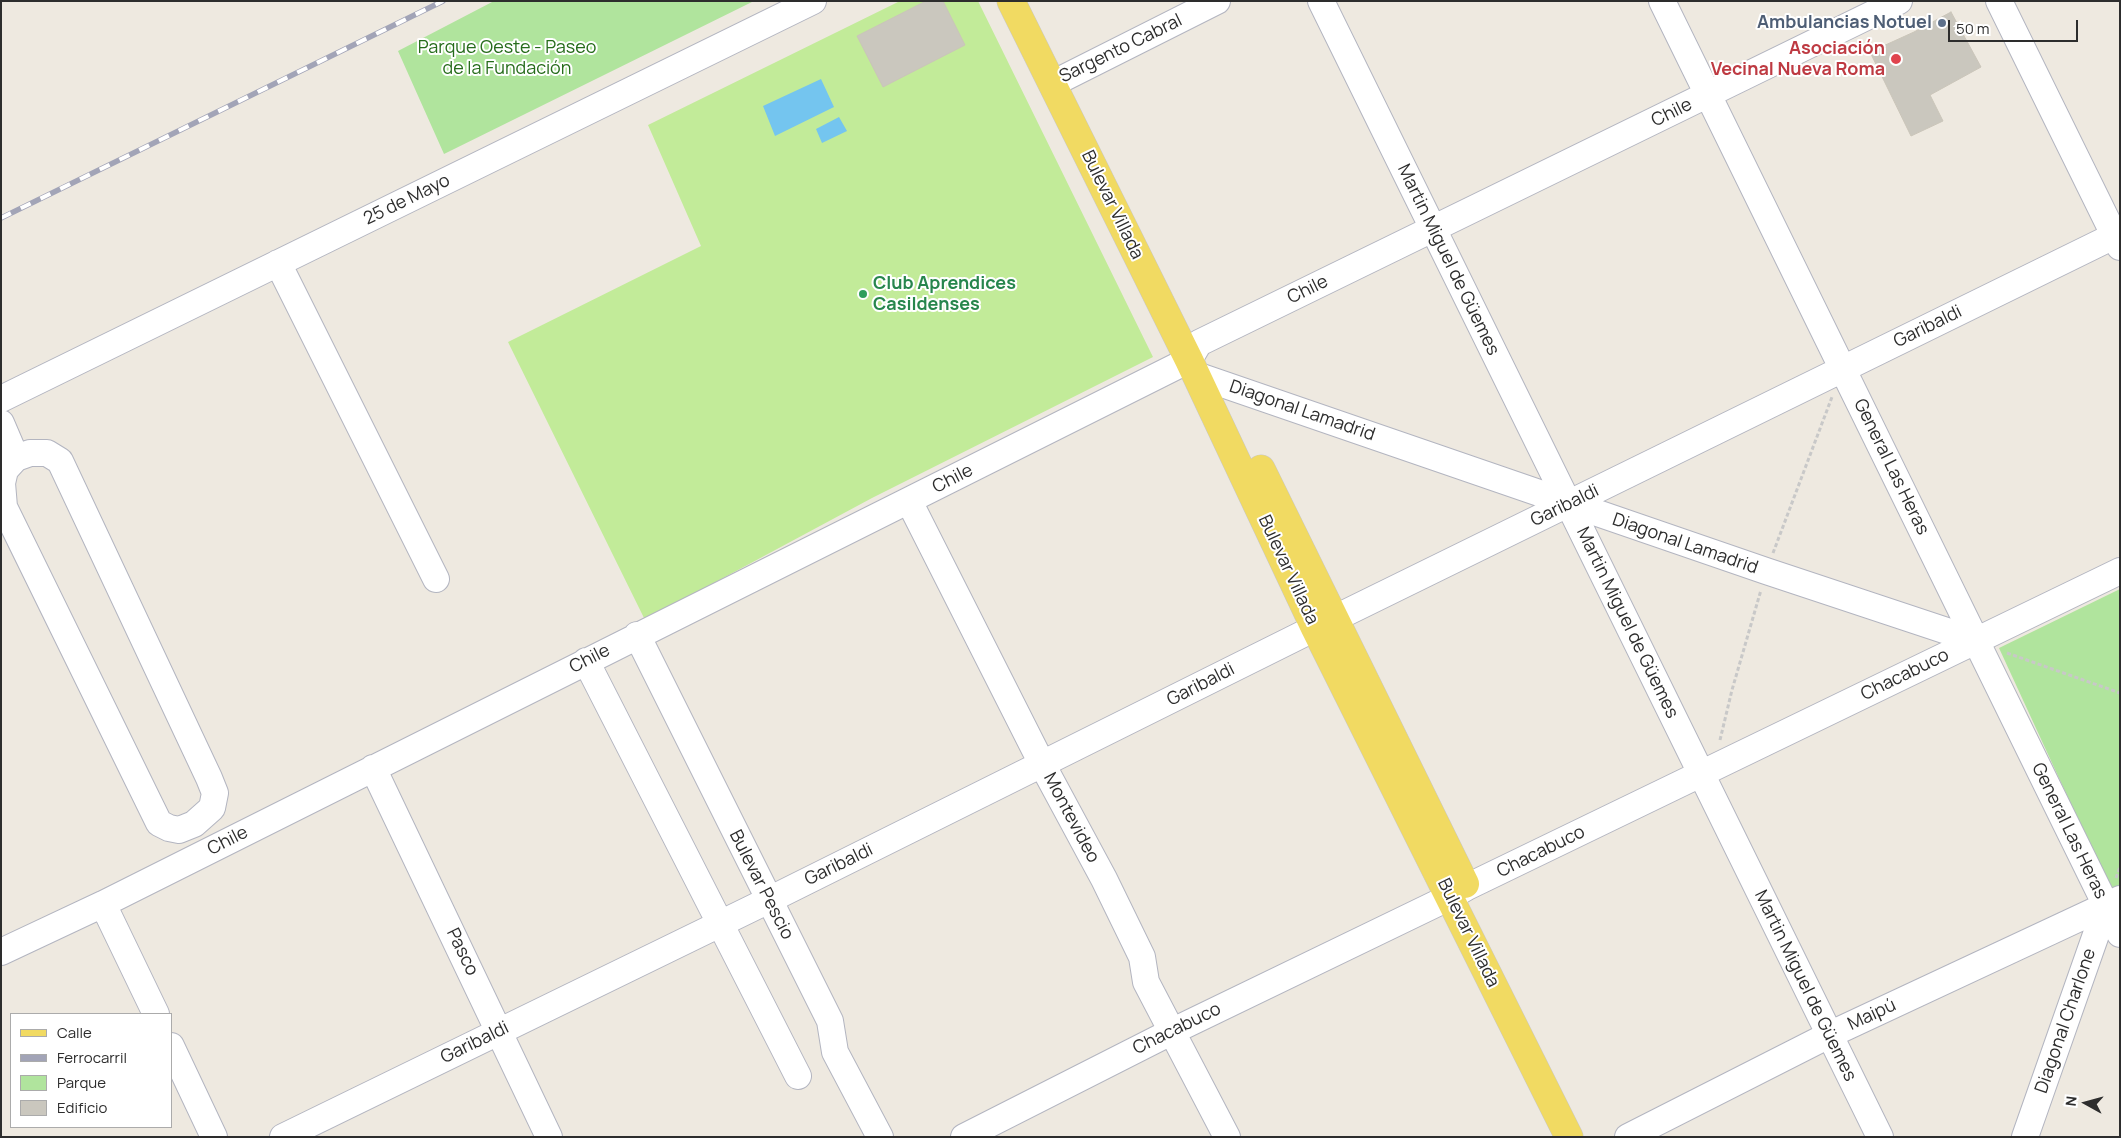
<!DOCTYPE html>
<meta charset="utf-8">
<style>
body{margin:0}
#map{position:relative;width:2121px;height:1138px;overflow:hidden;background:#eee9e0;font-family:Manrope,sans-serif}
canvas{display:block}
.frame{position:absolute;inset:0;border:2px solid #2d2d2d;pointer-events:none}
.legend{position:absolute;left:10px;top:1013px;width:162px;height:115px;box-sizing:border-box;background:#fff;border:1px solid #ababab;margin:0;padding:6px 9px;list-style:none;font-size:15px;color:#2d2d2d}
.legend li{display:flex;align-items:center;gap:10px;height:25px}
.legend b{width:25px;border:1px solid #ababab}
.north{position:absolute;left:2061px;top:1078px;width:50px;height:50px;-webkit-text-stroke:4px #fff;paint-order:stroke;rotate:277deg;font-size:14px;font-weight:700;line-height:20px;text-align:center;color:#2d2d2d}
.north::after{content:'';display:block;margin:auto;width:18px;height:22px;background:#2d2d2d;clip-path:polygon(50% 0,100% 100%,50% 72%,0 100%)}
.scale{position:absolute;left:1948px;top:20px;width:130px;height:22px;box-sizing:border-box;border:2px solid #2d2d2d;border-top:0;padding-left:6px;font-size:15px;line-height:18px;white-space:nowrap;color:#2d2d2d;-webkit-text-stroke:4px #fff;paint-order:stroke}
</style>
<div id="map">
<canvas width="2121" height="1138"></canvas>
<div class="frame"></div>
<ul class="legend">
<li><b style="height:6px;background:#f1da62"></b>Calle</li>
<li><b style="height:6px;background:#a2a4b7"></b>Ferrocarril</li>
<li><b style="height:14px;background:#b0e49d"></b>Parque</li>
<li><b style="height:14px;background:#cac7be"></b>Edificio</li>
</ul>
<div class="north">N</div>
<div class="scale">50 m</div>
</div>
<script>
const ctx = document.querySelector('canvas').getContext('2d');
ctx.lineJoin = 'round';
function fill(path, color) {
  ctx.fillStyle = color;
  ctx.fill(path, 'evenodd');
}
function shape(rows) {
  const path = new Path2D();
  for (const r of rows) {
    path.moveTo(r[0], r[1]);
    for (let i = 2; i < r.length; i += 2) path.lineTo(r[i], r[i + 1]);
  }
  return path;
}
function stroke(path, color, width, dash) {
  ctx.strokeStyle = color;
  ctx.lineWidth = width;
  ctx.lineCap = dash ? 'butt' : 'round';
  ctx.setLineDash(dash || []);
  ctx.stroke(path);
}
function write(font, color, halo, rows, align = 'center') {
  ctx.font = font + ' Manrope,sans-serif';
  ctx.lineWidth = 4;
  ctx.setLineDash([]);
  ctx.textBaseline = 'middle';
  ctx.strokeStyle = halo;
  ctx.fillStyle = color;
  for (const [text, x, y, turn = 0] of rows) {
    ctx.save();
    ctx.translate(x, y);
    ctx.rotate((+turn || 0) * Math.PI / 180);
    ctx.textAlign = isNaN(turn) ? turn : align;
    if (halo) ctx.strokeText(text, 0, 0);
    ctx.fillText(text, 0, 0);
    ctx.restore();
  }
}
fill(shape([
 [494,1,754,1,444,154,398,51],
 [2120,589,2120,887,2111,891,1999,648]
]), '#b0e49d');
fill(shape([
 [900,1,978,1,1153,357,872,498,645,620,508,342,701,246,648,125]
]), '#c2eb99');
fill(shape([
 [821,79,834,107,775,136,763,106],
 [839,117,847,131,822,143,816,129]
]), '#74c5ef');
const building = shape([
 [926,1,943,1,965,45,883,87,857,36,926,1],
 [1951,12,1981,67,1930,95,1943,121,1911,136,1870,52,1914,32,1951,12]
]);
fill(building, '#cac7be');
stroke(building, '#cac5b9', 1);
const minor = shape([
 [1321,1,1880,1137],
 [1662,1,2120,934],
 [1999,1,2120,247],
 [1052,84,1217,1],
 [278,263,436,579],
 [1196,375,1766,571,1977,641],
 [1,399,813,1],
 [1,423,16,458],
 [30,453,47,453,60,461,209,778,215,793,212,808,194,824,179,830,169,828,159,823,4,507,2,483,5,470,16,458,30,453],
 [909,501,1042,764,1104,879,1142,957,1146,982,1227,1137],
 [637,635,830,1021,835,1052,880,1137],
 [586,661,798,1076],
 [373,768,549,1137],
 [103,904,156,1014],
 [1,952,103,904,1189,360,1199,343,1899,1],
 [171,1046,214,1137],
 [283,1137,769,900,1315,628,2120,233],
 [964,1137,1173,1031,1450,897,1467,887,2120,571],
 [1628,1137,1829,1035,2120,899],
 [2025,1137,2106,906]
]);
const major = shape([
 [1011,1,1189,360,1315,628,1569,1137],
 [1261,469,1465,884]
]);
stroke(minor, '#b3b5c0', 28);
stroke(major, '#c8c8c8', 29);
stroke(shape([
 [1773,553,1832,397],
 [2007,653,2120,693],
 [1720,740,1732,690,1761,590],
 [2116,878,2120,867]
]), '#c8c8c8', 3, [4, 2.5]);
stroke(minor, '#fff', 26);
stroke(major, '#f1da62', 28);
const rail = shape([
 [1,218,443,1]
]);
stroke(rail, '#a2a4b7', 5.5);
stroke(rail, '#fff', 4, [11]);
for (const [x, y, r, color] of [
 [1942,23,5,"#5c6f8a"],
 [1896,59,6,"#e0444e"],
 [863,294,5,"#2e9e5b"]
]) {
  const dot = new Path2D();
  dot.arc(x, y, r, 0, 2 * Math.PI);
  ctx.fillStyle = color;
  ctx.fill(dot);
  stroke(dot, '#fff', 2);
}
write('bold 18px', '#4e5e75', '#fff', [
 ["Ambulancias Notuel",1932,23]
], 'right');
write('18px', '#266c1b', '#fff', [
 ["Parque Oeste - Paseo",507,48],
 ["de la Fundación",507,69]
]);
write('18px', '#2d2d2d', '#fff', [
 ["Sargento Cabral",1121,49,-26],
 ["Chile",1672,113,-26],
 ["25 de Mayo",407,200,-26],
 ["Bulevar Villada",1112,205,64],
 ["Martin Miguel de Güemes",1448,260,64],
 ["Chile",1308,290,-26],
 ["Garibaldi",1928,327,-26],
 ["Diagonal Lamadrid",1302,411,19],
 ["General Las Heras",1891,467,64],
 ["Chile",953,479,-27],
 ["Garibaldi",1565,506,-26],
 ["Diagonal Lamadrid",1685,544,19],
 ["Bulevar Villada",1288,570,65],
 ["Martin Miguel de Güemes",1627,623,64],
 ["Chile",590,659,-27],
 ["Chacabuco",1905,675,-26],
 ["Garibaldi",1201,685,-27],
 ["Montevideo",1071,818,62],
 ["General Las Heras",2069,831,64],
 ["Chile",228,841,-27],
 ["Chacabuco",1541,852,-26],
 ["Garibaldi",839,865,-26],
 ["Bulevar Pescio",761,885,63],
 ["Bulevar Villada",1468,933,64],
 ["Pasco",462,952,64],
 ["Martin Miguel de Güemes",1805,986,64],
 ["Maipú",1872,1015,-25],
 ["Diagonal Charlone",2066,1021,-71],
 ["Chacabuco",1177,1029,-26],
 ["Garibaldi",475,1043,-26]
]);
write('bold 18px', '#be3a42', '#fff', [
 ["Asociación",1885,49],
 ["Vecinal Nueva Roma",1885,70]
], 'right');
write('bold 18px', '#27864d', '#fff', [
 ["Club Aprendices",873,284],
 ["Casildenses",873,305]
], 'left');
</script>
